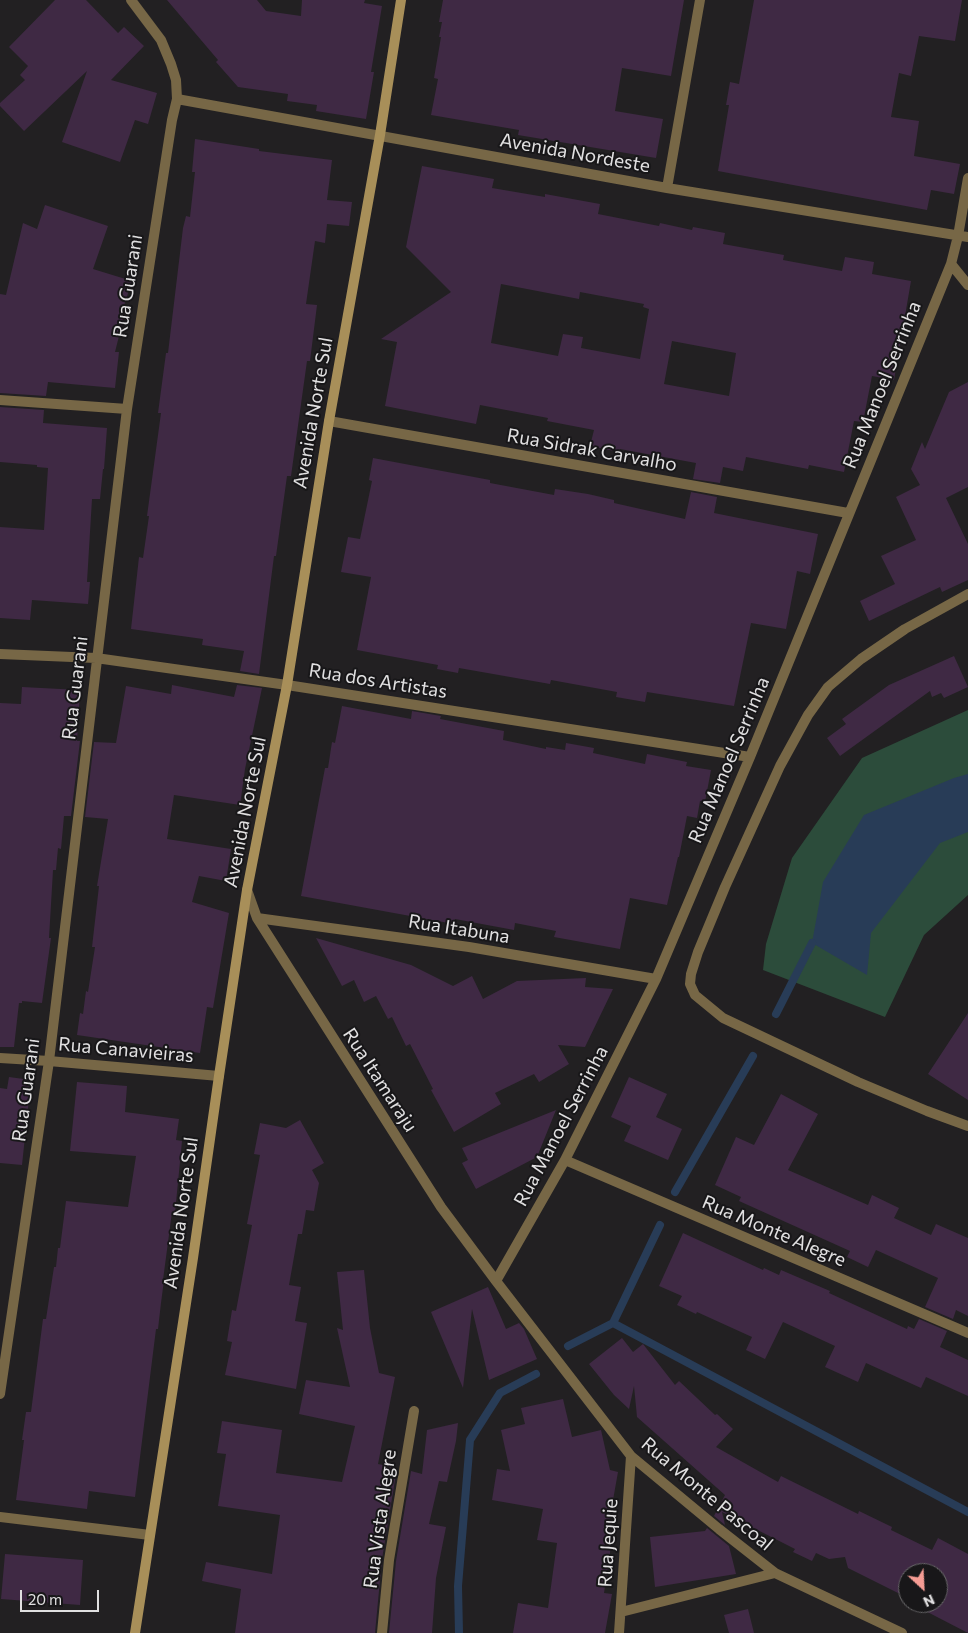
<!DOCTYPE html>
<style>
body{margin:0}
#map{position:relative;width:968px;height:1633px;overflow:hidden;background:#222022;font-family:Commissioner,sans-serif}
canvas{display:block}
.north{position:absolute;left:898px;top:1563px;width:50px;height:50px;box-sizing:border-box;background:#181719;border:1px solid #686769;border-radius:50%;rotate:155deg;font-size:14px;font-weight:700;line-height:20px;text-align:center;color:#e1e0e1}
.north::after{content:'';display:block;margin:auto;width:18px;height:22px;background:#f59c94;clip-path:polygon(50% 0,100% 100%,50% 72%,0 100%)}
.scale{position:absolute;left:20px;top:1590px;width:79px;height:22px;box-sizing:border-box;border:2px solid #e1e0e1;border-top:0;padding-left:6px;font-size:15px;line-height:18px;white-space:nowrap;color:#e1e0e1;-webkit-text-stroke:4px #181719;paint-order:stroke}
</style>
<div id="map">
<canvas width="968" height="1633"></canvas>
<div class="north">N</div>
<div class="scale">20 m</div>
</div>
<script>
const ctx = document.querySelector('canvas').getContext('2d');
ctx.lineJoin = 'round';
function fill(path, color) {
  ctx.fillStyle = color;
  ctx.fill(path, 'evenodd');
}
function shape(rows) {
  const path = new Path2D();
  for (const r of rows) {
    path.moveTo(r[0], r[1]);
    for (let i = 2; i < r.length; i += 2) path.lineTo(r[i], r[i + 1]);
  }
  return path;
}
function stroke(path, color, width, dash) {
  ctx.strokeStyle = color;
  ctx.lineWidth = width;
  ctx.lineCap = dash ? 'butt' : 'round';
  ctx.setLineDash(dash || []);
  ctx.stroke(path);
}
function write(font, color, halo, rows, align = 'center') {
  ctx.font = font + ' Commissioner,sans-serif';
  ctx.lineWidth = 4;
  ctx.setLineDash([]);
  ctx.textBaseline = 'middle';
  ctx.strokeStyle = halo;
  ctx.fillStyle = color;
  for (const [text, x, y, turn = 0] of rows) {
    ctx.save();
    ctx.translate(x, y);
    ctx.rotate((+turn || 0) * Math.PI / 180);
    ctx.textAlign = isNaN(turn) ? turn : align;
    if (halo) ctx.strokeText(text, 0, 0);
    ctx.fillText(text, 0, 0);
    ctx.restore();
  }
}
fill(shape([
 [968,710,968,895,924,935,885,1017,763,970,766,944,792,858,862,758]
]), '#2c4c3b');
fill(shape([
 [968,774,968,832,940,843,871,933,867,975,812,943,823,882,864,815,954,778]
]), '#283c57');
stroke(shape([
 [776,1014,812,943],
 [675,1192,753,1056],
 [613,1323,968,1512],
 [568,1346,613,1323,660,1225],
 [459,1633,458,1586,470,1440,500,1393,536,1374]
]), '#283c57', 8);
fill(shape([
 [55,0,86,0,118,33,124,27,144,46,111,80,157,93,148,124,135,120,120,162,62,142,87,71,24,131,0,106,0,103,25,80,20,75,28,66,9,47],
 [167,0,257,0,266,11,301,16,302,0,365,0,364,3,382,6,371,72,374,72,366,119,316,111,317,105,287,101,288,94,238,87,216,62,218,60],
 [443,0,684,0,671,76,622,68,615,111,663,119,656,158,518,135,519,130,431,115,438,79,434,78,441,37,439,37,442,22,439,22],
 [754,0,962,0,955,41,919,36,911,76,899,73,891,117,919,121,914,156,960,164,954,194,931,190,927,210,718,171,729,105,726,105,730,82,739,84],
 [195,139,259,149,259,151,332,160,327,200,352,202,349,226,327,224,325,243,315,241,306,304,317,305,310,361,307,361,291,476,287,476,276,556,274,556,259,674,240,671,244,651,202,645,203,639,131,629,139,557,143,558,149,516,147,516,161,413,158,413,166,353,168,353,183,228,186,216,190,217,195,172,192,172],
 [422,166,494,179,492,188,545,197,545,194,600,204,598,214,659,226,660,223,692,230,693,227,725,233,723,244,784,255,783,260,842,271,845,257,874,262,872,274,911,281,894,380,872,376,863,422,854,421,844,472,809,465,808,469,746,457,743,471,723,467,720,483,693,479,696,463,620,449,619,452,590,446,594,430,547,421,548,418,480,405,476,424,385,406,397,342,381,339,451,292,406,247],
 [501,284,579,299,580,292,644,304,643,307,649,309,640,359,581,348,583,337,563,334,558,356,491,343],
 [672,341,736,353,729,396,664,384],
 [45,205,108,226,93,269,132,281,121,315,124,316,115,352,119,352,115,388,48,382,46,396,0,393,0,294,6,295,23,223,37,229],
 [968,382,968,487,946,498,968,544,968,580,942,592,940,587,869,621,860,601,895,584,881,556,916,540,896,497,920,485,911,469,922,442,925,449,949,392],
 [0,407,44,410,43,423,107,428,104,469,103,469,100,499,92,499,87,582,90,582,88,604,32,600,30,620,0,618,0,527,44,530,48,468,37,467,37,465,0,462],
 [373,458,490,480,490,483,554,495,555,489,588,494,614,500,614,503,685,519,691,492,717,497,714,513,818,534,810,574,797,571,786,629,751,623,734,706,647,692,645,702,616,697,617,692,551,680,550,684,459,668,458,673,437,669,438,665,357,650,371,577,341,572,348,537,360,539,372,481,369,480],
 [954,656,968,687,944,698,941,693,932,697,930,691,840,756,827,738,846,724,842,719,889,685],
 [172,685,234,697,237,685,262,688,245,769,240,805,174,795,167,839,231,849,226,881,199,876,192,902,229,913,213,1008,207,1007,200,1053,77,1035,80,1013,83,1014,86,991,88,992,95,947,92,947,99,886,97,886,108,819,85,817,94,742,116,743,126,686,171,694],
 [22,687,80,690,77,741,80,741,71,816,64,816,61,849,58,848,56,870,53,870,49,938,51,938,42,1003,22,1001,22,1003,19,1003,14,1047,0,1047,0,703,21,704],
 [342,706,411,719,412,711,441,716,440,719,504,731,503,740,546,749,546,747,565,750,566,743,594,748,593,753,645,764,647,754,687,762,686,766,711,770,705,802,700,801,697,818,687,816,679,857,678,857,667,905,630,898,620,949,554,937,556,931,515,923,514,930,455,919,454,924,301,896,325,768,328,768,332,742,335,743],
 [316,938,411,965,453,986,472,976,483,999,517,981,586,978,585,987,613,989,585,1047,558,1045,569,1064,539,1082,534,1074,495,1093,501,1104,454,1132,431,1090,433,1089,410,1044,406,1046,392,1017,388,1019,376,996,364,1002,354,980,342,986],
 [968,1013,968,1100,928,1074],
 [9,1077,31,1080,22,1165,0,1163,0,1088,7,1089],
 [629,1077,667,1094,656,1117,682,1129,668,1160,624,1141,631,1126,611,1117],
 [77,1082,127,1086,125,1112,179,1119,176,1140,182,1141,175,1213,172,1212,163,1280,164,1280,161,1303,158,1329,156,1329,135,1497,89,1491,87,1509,16,1500,24,1440,22,1440,26,1412,31,1412,43,1319,46,1319,54,1267,56,1267,58,1248,60,1248,66,1201,128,1207,136,1156,70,1151],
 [781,1094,818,1114,788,1170,868,1205,872,1195,899,1208,894,1218,931,1235,936,1224,968,1238,968,1316,956,1310,953,1319,925,1307,938,1278,876,1250,868,1267,847,1257,850,1251,739,1201,741,1197,715,1185,736,1137,754,1145],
 [556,1110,537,1157,476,1189,462,1163,468,1160,462,1148],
 [300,1120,324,1163,312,1170,319,1183,314,1211,306,1210,302,1234,298,1234,289,1285,301,1287,295,1321,307,1323,296,1389,225,1375,232,1342,227,1341,232,1310,236,1311,252,1225,247,1224,260,1155,254,1154,260,1123,286,1128],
 [683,1233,763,1270,764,1268,779,1275,781,1270,830,1291,829,1293,907,1329,908,1326,914,1329,919,1319,947,1331,940,1347,968,1360,968,1396,926,1377,921,1388,866,1363,858,1382,825,1367,835,1346,783,1322,765,1359,746,1350,752,1337,697,1312,696,1314,677,1305,682,1296,659,1286],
 [364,1270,370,1328,379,1373,395,1377,378,1464,397,1468,382,1559,375,1633,235,1633,241,1589,202,1581,206,1562,272,1574,280,1515,218,1506,226,1454,217,1453,222,1421,282,1430,276,1473,342,1482,355,1426,299,1414,306,1380,350,1387,337,1328,343,1330,337,1272],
 [488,1287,506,1329,519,1323,524,1329,537,1359,489,1380,472,1309,463,1388,431,1312],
 [622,1338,633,1352,643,1344,675,1385,679,1381,715,1415,717,1414,733,1429,716,1447,778,1482,781,1476,858,1514,859,1511,892,1527,891,1530,932,1550,938,1538,968,1554,968,1633,910,1603,938,1603,938,1573,908,1573,908,1598,848,1568,845,1557,829,1559,816,1553,812,1561,793,1552,795,1549,722,1512,725,1525,714,1516,725,1495,637,1417,634,1386,629,1409,614,1395,589,1364],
 [563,1399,572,1437,601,1430,610,1470,618,1472,605,1545,611,1546,604,1593,612,1594,605,1633,513,1633,518,1603,548,1608,557,1543,537,1540,543,1509,492,1500,497,1469,510,1471,501,1430,525,1424,521,1408],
 [458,1423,456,1441,447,1482,439,1481,429,1524,446,1527,436,1578,432,1633,389,1633,396,1561,411,1471,422,1474,427,1430],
 [707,1528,729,1546,736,1574,655,1587,650,1537,705,1531],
 [5,1554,83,1560,80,1605,1,1599],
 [748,1609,754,1633,729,1633,724,1615]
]), '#3f2944');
stroke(shape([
 [177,99,667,188,968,237],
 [667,188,700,0],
 [951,264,968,285],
 [0,400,127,409],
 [329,421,848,513],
 [968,594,905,629,861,659,828,687,808,715,780,766,725,887,698,952,691,974,690,984,695,995,723,1018,858,1082,927,1111,968,1126],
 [0,654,96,658,287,685,750,757],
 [247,890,257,918,441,1207,496,1281,631,1456,719,1529,775,1573,902,1633],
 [257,918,469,947,656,979],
 [0,1058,49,1061,219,1076],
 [565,1160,968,1333],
 [496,1281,565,1160,656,979,750,757,951,264,958,236,968,178],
 [0,1394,49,1061,127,409,172,120,177,99,176,80,171,64,161,40,131,0],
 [0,1517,150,1535],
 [621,1612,775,1573],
 [382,1633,389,1560,414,1411],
 [619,1633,631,1456]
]), '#776746', 10);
stroke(shape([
 [135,1633,193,1258,219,1076,247,890,287,685,329,421,380,135,401,0]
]), '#a88f59', 10);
write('19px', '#e1e0e1', '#181719', [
 ["Avenida Nordeste",575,153,10],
 ["Rua Guarani",128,286,-81],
 ["Rua Manoel Serrinha",882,385,-68],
 ["Avenida Norte Sul",313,413,-80],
 ["Rua Sidrak Carvalho",592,450,10],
 ["Rua dos Artistas",378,681,9],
 ["Rua Guarani",75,688,-83],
 ["Rua Manoel Serrinha",729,760,-67],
 ["Avenida Norte Sul",245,812,-79],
 ["Rua Itabuna",459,929,9],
 ["Rua Canavieiras",126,1050,5],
 ["Rua Itamaraju",380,1080,57],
 ["Rua Guarani",26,1090,-82],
 ["Rua Manoel Serrinha",561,1126,-62],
 ["Avenida Norte Sul",181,1213,-82],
 ["Rua Monte Alegre",774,1231,23],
 ["Rua Monte Pascoal",707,1494,40],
 ["Rua Vista Alegre",380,1519,-82],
 ["Rua Jequie",608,1543,-86]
]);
</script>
